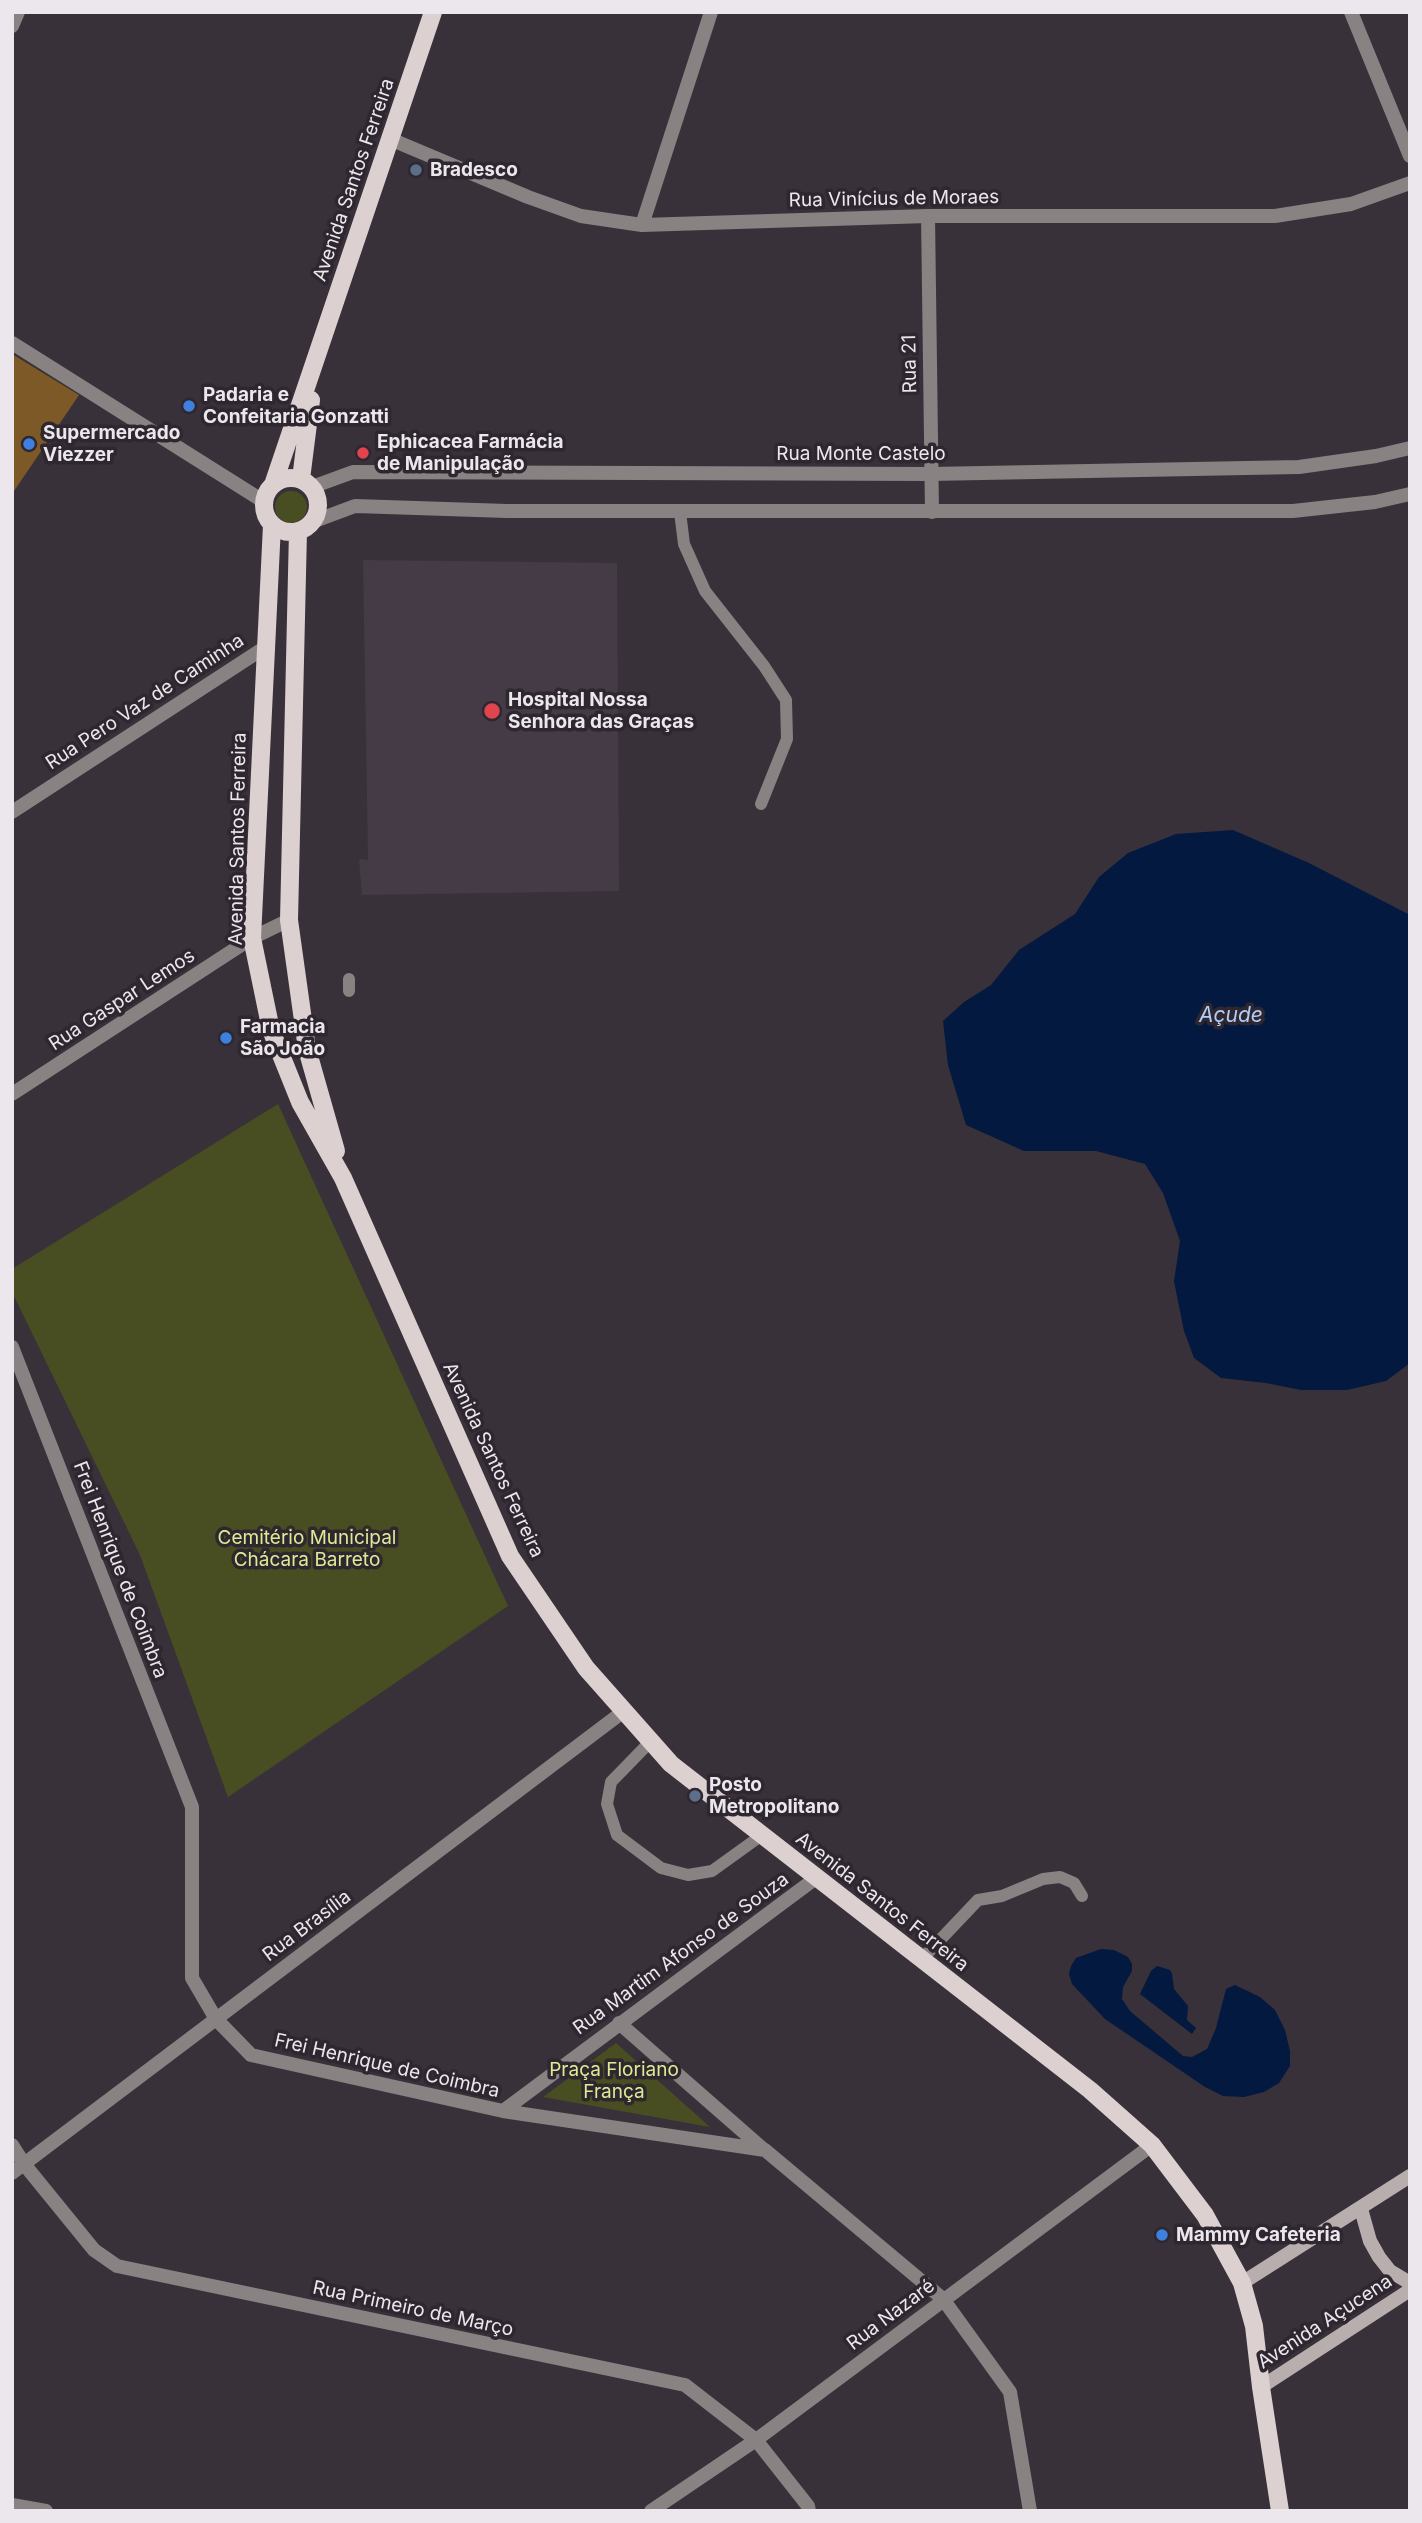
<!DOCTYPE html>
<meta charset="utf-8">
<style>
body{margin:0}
#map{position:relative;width:1422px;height:2523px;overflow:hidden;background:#383139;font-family:Inter,sans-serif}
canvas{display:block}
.frame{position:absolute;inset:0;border:14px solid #ebe7ec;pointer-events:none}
</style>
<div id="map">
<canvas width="1422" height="2523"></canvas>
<div class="frame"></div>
</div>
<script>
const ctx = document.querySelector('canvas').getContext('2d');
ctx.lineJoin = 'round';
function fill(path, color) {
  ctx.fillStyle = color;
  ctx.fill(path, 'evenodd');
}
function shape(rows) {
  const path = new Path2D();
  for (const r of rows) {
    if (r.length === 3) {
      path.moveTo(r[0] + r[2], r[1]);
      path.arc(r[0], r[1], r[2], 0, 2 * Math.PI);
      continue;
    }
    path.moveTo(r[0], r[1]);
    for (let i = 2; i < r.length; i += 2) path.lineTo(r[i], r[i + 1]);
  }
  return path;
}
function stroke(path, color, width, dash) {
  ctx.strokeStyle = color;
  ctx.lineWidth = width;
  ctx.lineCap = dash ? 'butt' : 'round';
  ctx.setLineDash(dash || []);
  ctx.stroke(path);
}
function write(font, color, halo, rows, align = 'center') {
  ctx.font = font + ' Inter,sans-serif';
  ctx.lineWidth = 7;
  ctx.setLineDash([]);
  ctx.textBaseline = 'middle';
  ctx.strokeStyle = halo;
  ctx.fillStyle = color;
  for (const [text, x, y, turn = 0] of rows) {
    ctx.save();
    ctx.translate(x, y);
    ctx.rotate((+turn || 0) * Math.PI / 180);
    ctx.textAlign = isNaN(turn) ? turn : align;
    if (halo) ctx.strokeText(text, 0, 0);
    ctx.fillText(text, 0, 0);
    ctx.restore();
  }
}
fill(shape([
 [363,560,617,563,619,891,362,895,359,859,368,860]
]), '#443b46');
fill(shape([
 [291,507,16],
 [278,1104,508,1606,228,1797,140,1555,12,1292,12,1269],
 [616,2043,710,2127,543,2097]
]), '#484e22');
fill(shape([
 [1233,830,1309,863,1410,915,1410,1363,1386,1381,1347,1390,1301,1390,1266,1383,1221,1378,1194,1358,1184,1331,1174,1281,1180,1241,1163,1193,1145,1164,1096,1151,1024,1151,966,1125,948,1065,943,1021,964,1002,991,985,1019,950,1075,914,1099,877,1128,853,1176,834],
 [1101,1949,1114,1950,1128,1957,1132,1964,1132,1971,1123,1987,1122,1999,1130,2011,1183,2056,1192,2057,1207,2049,1216,2028,1226,1989,1235,1985,1260,1997,1275,2010,1285,2030,1290,2051,1290,2066,1279,2083,1264,2092,1244,2097,1223,2096,1205,2087,1105,2019,1072,1984,1069,1974,1071,1966,1076,1958],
 [1157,1966,1170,1970,1172,1974,1174,1989,1188,2006,1187,2020,1196,2028,1192,2034,1140,1994,1151,1971]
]), '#031940');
fill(shape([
 [12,354,79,395,12,494]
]), '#7c5926');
stroke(shape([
 [680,512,684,544,705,591,764,666,786,700,787,739,761,804],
 [349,979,349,991],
 [650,1742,611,1782,607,1804,617,1835,661,1868,688,1875,712,1871,762,1835],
 [921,1960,978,1900,1002,1896,1043,1879,1060,1877,1074,1883,1082,1896]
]), '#888282', 12);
stroke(shape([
 [1351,12,1410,156],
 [390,139,528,197,581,216,642,225,928,216,1275,216,1351,204,1410,183],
 [928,216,932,512],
 [642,225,711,12],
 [12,1347,192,1807,192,1978,216,2019,251,2055,503,2111,765,2150,943,2299,1010,2392,1030,2511],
 [619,2023,763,2149],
 [503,2111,816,1878],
 [12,2145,24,2164,94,2250,117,2266,685,2385,756,2440,808,2506,809,2511],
 [12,2173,624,1711],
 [12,2505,46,2511],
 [651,2511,756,2440,1152,2145]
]), '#888282', 14);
stroke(shape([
 [12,26,18,12],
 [12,343,263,501],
 [312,487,353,472,930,474,1299,467,1376,456,1410,448],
 [312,522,355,506,507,511,1293,511,1375,502,1410,494],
 [12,812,264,648],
 [12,1094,252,938,289,920]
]), '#888282', 14);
stroke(shape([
 [1361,2209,1370,2241,1379,2257,1390,2271,1410,2283],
 [1242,2283,1410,2176],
 [1261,2387,1410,2290]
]), '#b8aeae', 14);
stroke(shape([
 [291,505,27],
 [301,479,311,400],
 [274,482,433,12],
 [272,525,252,938,271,1030,300,1102,343,1178,510,1556,586,1668,671,1764,1090,2090,1152,2145,1205,2215,1242,2283,1254,2326,1261,2387,1280,2511],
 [298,531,289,920,307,1049,336,1151]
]), '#dcd0d0', 18);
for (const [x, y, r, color] of [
 [416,170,7,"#5c6f8a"],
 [189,406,7,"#3f7fe0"],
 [29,444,7,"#3f7fe0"],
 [363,453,7,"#e0444e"],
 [492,711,9,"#e0444e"],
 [226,1038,7,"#3f7fe0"],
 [695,1796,7,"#5c6f8a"],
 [1162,2235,7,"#3f7fe0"]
]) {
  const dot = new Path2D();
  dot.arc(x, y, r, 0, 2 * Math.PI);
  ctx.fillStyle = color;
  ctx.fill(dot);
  stroke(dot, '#2e272f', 2.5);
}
write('bold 19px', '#ebe7ec', '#2e272f', [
 ["Bradesco",430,170],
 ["Padaria e",203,395],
 ["Confeitaria Gonzatti",203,417],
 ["Supermercado",43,433],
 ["Viezzer",43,455],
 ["Ephicacea Farmácia",377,442],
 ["de Manipulação",377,464],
 ["Hospital Nossa",508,700],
 ["Senhora das Graças",508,722],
 ["Farmacia",240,1027],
 ["São João",240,1049],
 ["Posto",709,1785],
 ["Metropolitano",709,1807],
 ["Mammy Cafeteria",1176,2235]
], 'left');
write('19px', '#ebe7ec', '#2e272f', [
 ["Avenida Santos Ferreira",354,180,-71],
 ["Rua Vinícius de Moraes",894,199,-1],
 ["Rua 21",910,364,-91],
 ["Rua Monte Castelo",861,454],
 ["Rua Pero Vaz de Caminha",145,702,-33],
 ["Avenida Santos Ferreira",238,839,-89],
 ["Rua Gaspar Lemos",122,1000,-33],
 ["Avenida Santos Ferreira",493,1460,65],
 ["Frei Henrique de Coimbra",120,1570,69],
 ["Avenida Santos Ferreira",882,1902,38],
 ["Rua Brasília",307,1926,-37],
 ["Rua Martim Afonso de Souza",681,1954,-36],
 ["Frei Henrique de Coimbra",387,2066,13],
 ["Rua Primeiro de Março",413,2309,12],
 ["Rua Nazaré",891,2315,-37],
 ["Avenida Açucena",1325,2322,-33]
]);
write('19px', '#ddea93', '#2e272f', [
 ["Cemitério Municipal",307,1538],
 ["Chácara Barreto",307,1560],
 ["Praça Floriano",614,2070],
 ["França",614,2092]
]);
write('italic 21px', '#b2cdf8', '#2e272f', [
 ["Açude",1231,1016]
]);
</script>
